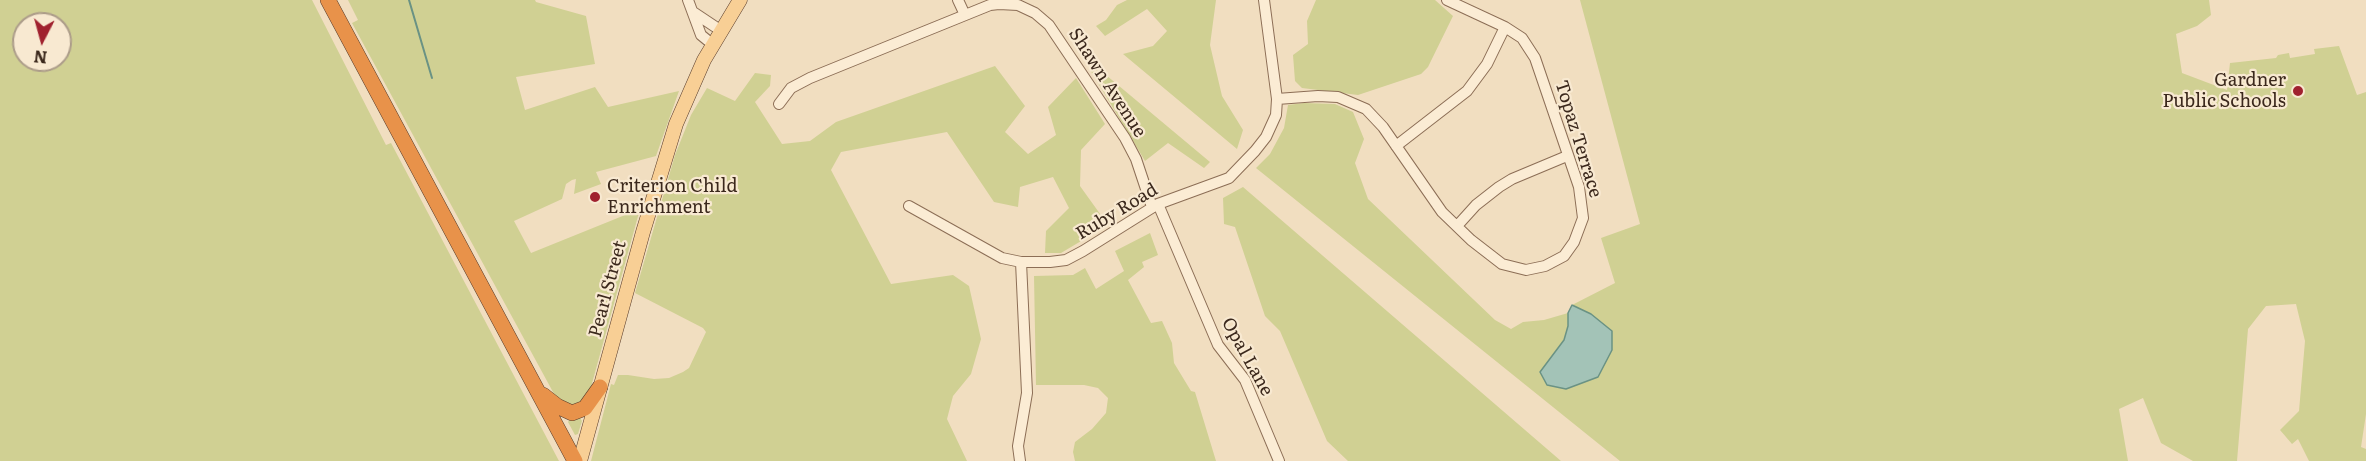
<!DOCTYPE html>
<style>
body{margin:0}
#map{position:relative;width:2366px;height:461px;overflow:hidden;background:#f1dec0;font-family:Literata,serif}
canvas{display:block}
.north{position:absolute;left:12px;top:12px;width:60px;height:60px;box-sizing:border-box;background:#f8e9d1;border:2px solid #ac9c89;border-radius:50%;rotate:186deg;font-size:16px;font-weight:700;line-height:24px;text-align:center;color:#3b281c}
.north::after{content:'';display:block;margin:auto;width:21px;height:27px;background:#a0222f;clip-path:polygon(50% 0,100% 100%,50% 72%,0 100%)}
</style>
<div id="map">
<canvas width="2366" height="461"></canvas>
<div class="north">N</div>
</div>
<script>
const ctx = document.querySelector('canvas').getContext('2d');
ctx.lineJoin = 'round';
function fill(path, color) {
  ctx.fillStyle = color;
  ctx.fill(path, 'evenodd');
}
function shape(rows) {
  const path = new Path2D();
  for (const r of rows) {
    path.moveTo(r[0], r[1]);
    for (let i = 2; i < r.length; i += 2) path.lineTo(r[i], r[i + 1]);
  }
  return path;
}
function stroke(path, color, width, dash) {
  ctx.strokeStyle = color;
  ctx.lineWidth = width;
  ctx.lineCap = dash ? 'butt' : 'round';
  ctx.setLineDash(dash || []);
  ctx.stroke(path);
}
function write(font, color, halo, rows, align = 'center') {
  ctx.font = font + ' Literata,serif';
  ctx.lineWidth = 4.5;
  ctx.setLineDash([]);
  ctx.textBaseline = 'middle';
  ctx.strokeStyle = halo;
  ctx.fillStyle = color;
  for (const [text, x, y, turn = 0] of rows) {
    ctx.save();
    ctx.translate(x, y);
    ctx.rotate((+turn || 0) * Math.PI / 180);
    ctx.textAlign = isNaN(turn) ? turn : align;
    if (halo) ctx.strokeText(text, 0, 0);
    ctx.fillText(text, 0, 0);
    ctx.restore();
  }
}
fill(shape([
 [0,0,312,0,386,145,391,143,559,461,0,461],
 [24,24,60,24,60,60,24,60],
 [348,0,535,0,536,2,586,16,595,64,516,77,525,110,595,87,608,107,679,91,656,156,596,172,601,184,574,194,576,179,572,180,566,184,562,199,514,221,531,253,640,209,591,387,588,396,576,408,560,403,553,392,352,23,358,20],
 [1127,0,1216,0,1210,45,1222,96,1243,130,1237,149,1123,54,1153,46,1167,31,1147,9,1105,36,1096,26,1106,20,1117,5],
 [1316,0,1435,0,1453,16,1428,67,1421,74,1358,95,1302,88,1295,81,1293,55,1308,44,1307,21],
 [1580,0,2209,0,2211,15,2197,26,2176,34,2182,73,2227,90,2230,63,2276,58,2278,55,2289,53,2290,58,2315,54,2314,49,2339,46,2357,95,2366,92,2366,414,2361,447,2366,449,2366,461,2309,461,2298,439,2292,444,2280,430,2299,411,2305,341,2296,304,2266,306,2248,329,2237,461,2193,461,2161,443,2143,398,2119,409,2128,461,1620,461,1256,168,1270,154,1284,128,1288,105,1304,103,1335,104,1353,112,1364,139,1355,163,1368,199,1495,320,1511,329,1523,322,1544,320,1568,313,1568,326,1564,340,1554,353,1591,314,1572,305,1615,283,1601,238,1640,224],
 [1094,65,1210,162,1204,168,1168,143,1145,161,1089,68],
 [995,66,1025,106,1005,132,1028,154,1056,135,1048,107,1076,78,1105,124,1081,150,1080,186,1108,225,1061,253,1045,253,1046,231,1069,208,1053,177,1020,187,1018,207,994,202,947,132,841,152,831,170,891,284,953,275,969,286,981,339,971,374,953,396,947,419,967,461,591,461,611,384,614,385,618,375,628,375,654,379,669,378,683,372,689,368,706,332,703,328,635,293,675,155,691,115,707,88,735,101,755,73,771,75,770,86,755,102,782,144,810,141,836,122],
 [1243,187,1561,461,1348,461,1327,441,1280,331,1265,316,1235,227,1224,224,1223,198],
 [1150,233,1158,255,1142,262,1144,267,1128,280,1151,323,1162,321,1172,343,1174,363,1191,391,1195,392,1216,461,1075,461,1073,452,1075,442,1092,429,1106,413,1108,398,1098,388,1084,385,1036,385,1034,276,1073,275,1085,268,1096,289,1124,271,1115,251],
 [580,418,582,421,578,434,575,435,568,422,570,419]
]), '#d0d093');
const water = shape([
 [1572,305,1591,314,1612,331,1612,350,1598,377,1566,389,1547,385,1540,372,1564,340,1568,326,1568,313,1572,305]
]);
fill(water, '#a3c3b7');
stroke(water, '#6a9284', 1.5);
stroke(shape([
 [409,0,432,78]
]), '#6a9284', 2);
const minor = shape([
 [688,0,701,35,712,44],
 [958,0,965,15],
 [693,12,720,30],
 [1277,99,1318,96,1338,97,1366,109,1383,127,1442,212,1471,240,1502,264,1526,270,1545,266,1564,256,1574,242,1583,218,1579,187,1535,58,1522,38,1505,27,1447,0],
 [779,104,791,88,810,78,990,5,999,4,1018,5,1035,13,1049,25,1125,138,1136,159,1152,207],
 [1396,146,1467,91,1487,64,1505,27],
 [1158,204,1218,345,1245,380,1279,461],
 [909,206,1002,258,1021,262,1050,262,1066,260,1083,251,1158,204,1229,178,1255,151,1266,137,1276,115,1277,99,1264,0],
 [1457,226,1476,205,1499,187,1512,179,1567,156],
 [1020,461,1018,446,1027,393,1021,262]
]);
const major = shape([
 [580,461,643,232,676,124,704,60,740,0]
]);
const highway = shape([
 [328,0,575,461],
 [543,395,557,406,572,413,585,408,600,387]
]);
stroke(minor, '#8c6e56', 12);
stroke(major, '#593c2b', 15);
stroke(highway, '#593c2b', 16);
stroke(minor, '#fbecd4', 10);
stroke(major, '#f8cf95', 14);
stroke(highway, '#e8924a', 15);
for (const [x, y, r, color] of [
 [2298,91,6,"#a0222f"],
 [595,197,6,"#a0222f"]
]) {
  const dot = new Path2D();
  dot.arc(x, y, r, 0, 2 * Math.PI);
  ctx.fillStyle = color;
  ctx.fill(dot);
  stroke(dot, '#f8e9d1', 2);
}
write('18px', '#3b281c', '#f8e9d1', [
 ["Gardner",2286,81],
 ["Public Schools",2286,102],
 ["Criterion Child",607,187,"left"],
 ["Enrichment",607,208,"left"]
], 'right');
write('18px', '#3b281c', '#f8e9d1', [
 ["Shawn Avenue",1107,83,57],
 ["Topaz Terrace",1578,139,73],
 ["Ruby Road",1117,212,-31],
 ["Pearl Street",608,289,-75],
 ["Opal Lane",1247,357,61]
]);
</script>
